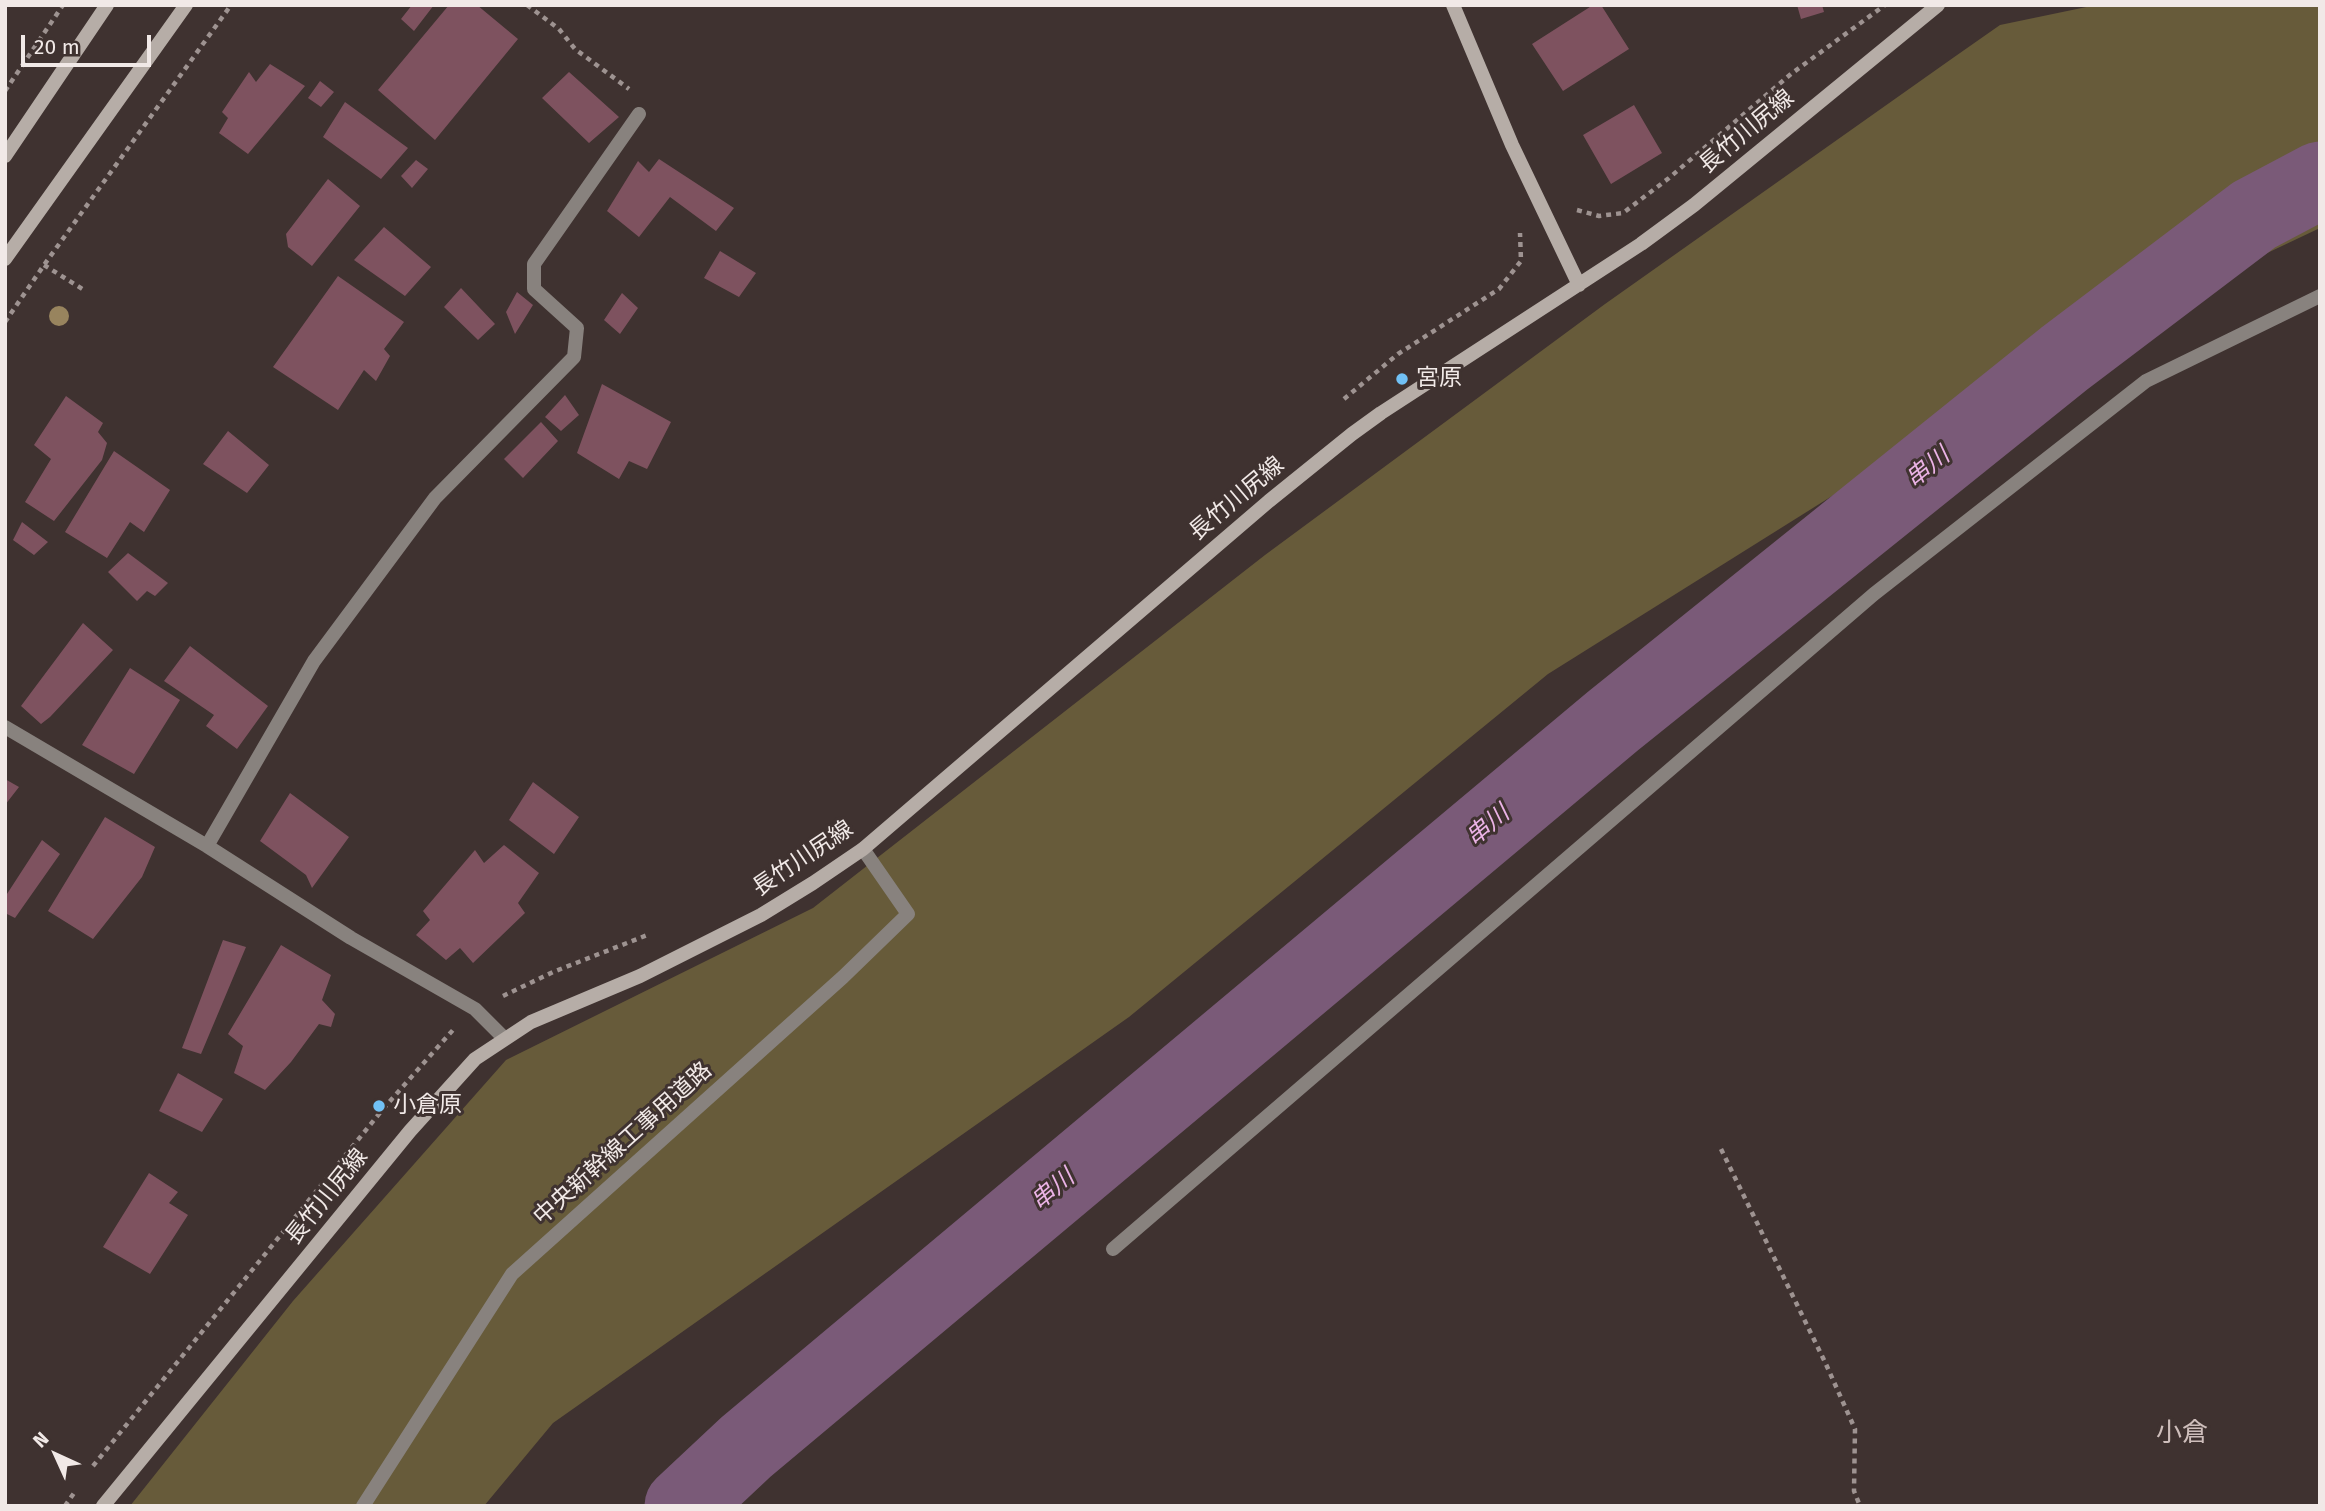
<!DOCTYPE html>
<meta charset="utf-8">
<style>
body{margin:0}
#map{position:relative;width:2325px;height:1511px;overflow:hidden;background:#3f3230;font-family:"Fira Sans",sans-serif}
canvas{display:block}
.frame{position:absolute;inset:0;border:7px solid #f1e9e7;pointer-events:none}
.north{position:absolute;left:21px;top:1420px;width:70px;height:70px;-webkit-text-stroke:5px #3f3230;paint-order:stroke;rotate:315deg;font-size:19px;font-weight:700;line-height:28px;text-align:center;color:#f1e9e7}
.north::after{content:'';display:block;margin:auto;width:24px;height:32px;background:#f1e9e7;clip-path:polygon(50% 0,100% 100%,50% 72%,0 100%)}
.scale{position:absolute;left:21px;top:35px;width:130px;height:32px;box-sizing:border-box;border:4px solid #f1e9e7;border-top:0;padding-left:9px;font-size:21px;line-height:24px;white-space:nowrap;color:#f1e9e7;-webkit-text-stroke:5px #3f3230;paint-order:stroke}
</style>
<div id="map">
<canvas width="2325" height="1511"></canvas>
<div class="frame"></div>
<div class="north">N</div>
<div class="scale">20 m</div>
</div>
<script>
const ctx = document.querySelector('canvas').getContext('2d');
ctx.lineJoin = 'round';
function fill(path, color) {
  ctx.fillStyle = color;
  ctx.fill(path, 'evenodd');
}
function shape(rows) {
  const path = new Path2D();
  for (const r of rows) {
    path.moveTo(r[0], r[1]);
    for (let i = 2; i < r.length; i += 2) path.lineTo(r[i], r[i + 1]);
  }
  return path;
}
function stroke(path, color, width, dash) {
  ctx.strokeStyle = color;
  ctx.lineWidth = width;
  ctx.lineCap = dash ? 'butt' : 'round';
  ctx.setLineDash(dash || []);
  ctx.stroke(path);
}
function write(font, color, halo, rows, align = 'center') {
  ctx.font = font + ' "Fira Sans","Noto Sans JP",sans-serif';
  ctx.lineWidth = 6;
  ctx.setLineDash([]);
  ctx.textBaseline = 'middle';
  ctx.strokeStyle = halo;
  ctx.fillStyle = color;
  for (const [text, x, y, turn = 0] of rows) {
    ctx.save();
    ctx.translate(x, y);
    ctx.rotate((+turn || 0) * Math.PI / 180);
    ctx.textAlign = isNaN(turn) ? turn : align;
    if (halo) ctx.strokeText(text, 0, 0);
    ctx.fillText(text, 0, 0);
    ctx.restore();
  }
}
fill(shape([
 [2096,5,2320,5,2320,228,2073,345,1548,674,1129,1017,553,1423,484,1506,130,1506,293,1301,506,1060,813,908,1265,555,1605,304,1950,60,2000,25]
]), '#675b3a');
stroke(shape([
 [683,1506,746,1447,1613,721,2065,358,2254,215,2320,180]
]), '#7a5a78', 77);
fill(shape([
 [412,5,434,5,414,31,401,19],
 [449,5,477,5,518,39,435,140,378,90],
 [1593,5,1601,5,1629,49,1563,91,1532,44],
 [1797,5,1822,5,1824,12,1801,19],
 [270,64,305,86,248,154,219,133,228,118,222,112,249,72,256,82],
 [569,72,619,117,589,143,542,98],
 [320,81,334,92,321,107,308,98],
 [345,102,408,148,381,179,323,137],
 [1634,105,1662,153,1611,184,1583,135],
 [659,159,734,208,716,231,670,197,639,237,607,211,638,161,649,172],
 [416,160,428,169,412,188,401,176],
 [328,179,360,206,312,266,288,247,286,234],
 [384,227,431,267,405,296,354,260],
 [720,251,756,273,739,297,704,278],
 [338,276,404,322,384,349,390,356,376,381,364,370,338,410,273,367],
 [461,288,495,324,478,340,444,307],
 [517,292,533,305,515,334,506,312],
 [622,293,638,308,620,334,604,320],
 [602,384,671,422,647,469,629,461,619,479,577,453],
 [565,395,579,415,561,431,545,417],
 [66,396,103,423,98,432,107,443,102,460,54,521,25,502,51,459,34,445],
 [541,422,558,441,523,478,504,459],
 [228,431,269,465,247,493,203,464],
 [114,451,170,490,144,532,130,522,107,558,65,532],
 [22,522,48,542,34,555,13,540],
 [128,553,168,583,155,596,147,591,137,601,108,572],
 [83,623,113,650,50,717,41,724,21,706],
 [190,646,268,706,237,749,206,726,214,715,164,681],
 [130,668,180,700,134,774,82,745],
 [5,779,19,787,5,805],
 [533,782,579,817,554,854,509,820],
 [290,793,349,837,312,888,306,875,260,841],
 [105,817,155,847,142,877,93,939,48,911],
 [42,840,60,854,15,918,5,913,5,897],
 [504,845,539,873,518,903,525,913,473,963,460,948,446,960,416,935,430,920,423,911,475,850,484,863],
 [223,940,246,947,201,1054,182,1048],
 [281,945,331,975,322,1000,335,1014,331,1027,319,1024,291,1062,265,1090,234,1073,243,1046,228,1034],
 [178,1073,223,1099,202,1132,159,1111],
 [149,1173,178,1192,169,1203,188,1215,150,1274,103,1247]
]), '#7e525f');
stroke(shape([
 [527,5,559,29,575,49,629,89],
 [5,91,63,5],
 [1577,210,1599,216,1623,213,1669,178,1791,74,1885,5],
 [44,265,84,290],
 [5,322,44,265,231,5],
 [1344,399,1398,354,1499,289,1521,261,1520,233],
 [503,996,553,972,650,934],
 [1721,1149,1825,1362,1855,1429,1854,1491,1860,1506],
 [93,1466,383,1109,453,1030],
 [65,1506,74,1493]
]), '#9e9391', 4.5, [5, 5]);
stroke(shape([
 [363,1506,512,1274,843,977,908,914,863,849]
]), '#88827e', 14);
stroke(shape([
 [5,727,207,846,351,938,475,1009,504,1038],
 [207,846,314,661,435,498,574,357,577,328,534,289,534,264,639,114],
 [1113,1249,1874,594,2146,381,2320,296]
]), '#88827e', 14);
stroke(shape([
 [1453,5,1512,145,1579,285],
 [5,156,107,5],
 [5,259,186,5],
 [103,1506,410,1131,475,1059,531,1022,640,976,761,915,813,883,863,849,1269,501,1352,434,1381,413,1641,244,1694,205,1938,5]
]), '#b6ada7', 14);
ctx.fillStyle = '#98845e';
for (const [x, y] of [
 [59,316]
]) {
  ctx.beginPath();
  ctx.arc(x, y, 10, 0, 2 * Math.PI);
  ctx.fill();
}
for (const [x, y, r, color] of [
 [1402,379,7,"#71c1f5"],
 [379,1106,7,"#71c1f5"]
]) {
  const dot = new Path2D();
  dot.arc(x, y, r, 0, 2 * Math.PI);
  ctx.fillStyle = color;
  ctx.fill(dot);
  stroke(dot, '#3f3230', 2.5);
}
write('23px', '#f1e9e7', '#3f3230', [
 ["長竹川尻線",1747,132,-40],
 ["長竹川尻線",1237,499,-40],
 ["長竹川尻線",803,859,-34],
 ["中央新幹線工事用道路",623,1144,-42],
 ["長竹川尻線",327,1197,-51]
]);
write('23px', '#f1e9e7', '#3f3230', [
 ["宮原",1416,379],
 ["小倉原",393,1106]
], 'left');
write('italic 24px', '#ebb3e6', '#3f3230', [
 ["串川",1928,468,-39],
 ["串川",1488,826,-40],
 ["串川",1053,1190,-40]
]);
write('26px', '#cebebb', '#3f3230', [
 ["小倉",2182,1434]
]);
</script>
